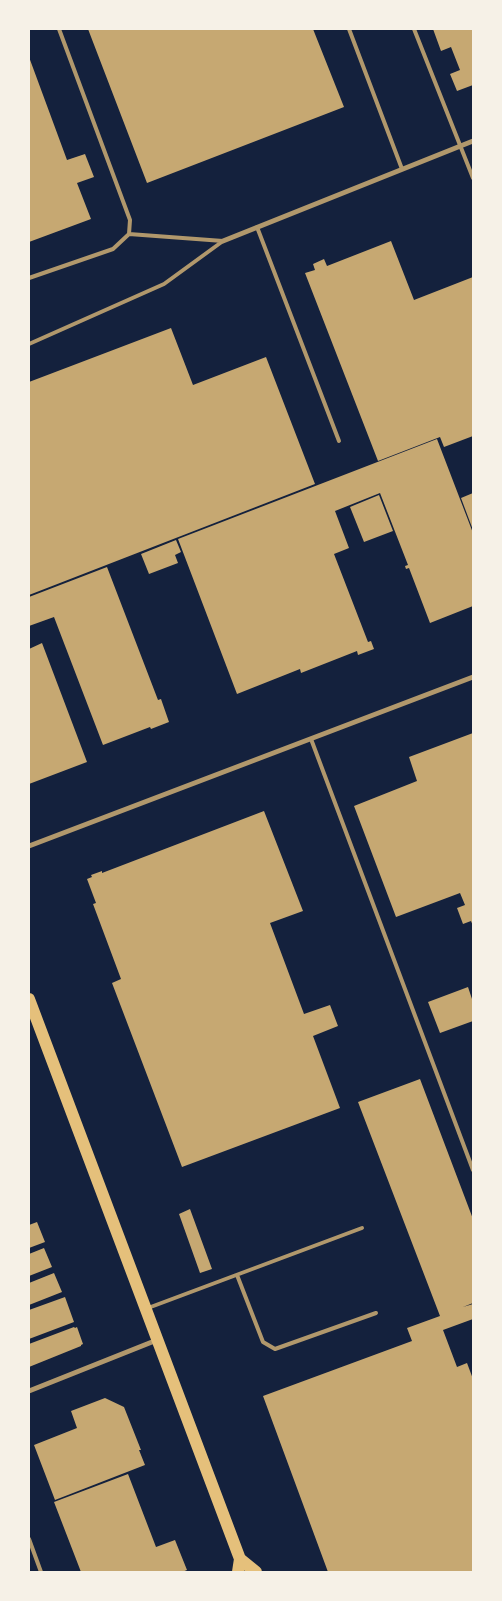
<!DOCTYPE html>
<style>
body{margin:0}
#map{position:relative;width:502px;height:1601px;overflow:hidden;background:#14213d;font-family:Ubuntu,sans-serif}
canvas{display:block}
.frame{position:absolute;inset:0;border:30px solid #f6f1e7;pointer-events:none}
</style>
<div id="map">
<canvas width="502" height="1601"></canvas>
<div class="frame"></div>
</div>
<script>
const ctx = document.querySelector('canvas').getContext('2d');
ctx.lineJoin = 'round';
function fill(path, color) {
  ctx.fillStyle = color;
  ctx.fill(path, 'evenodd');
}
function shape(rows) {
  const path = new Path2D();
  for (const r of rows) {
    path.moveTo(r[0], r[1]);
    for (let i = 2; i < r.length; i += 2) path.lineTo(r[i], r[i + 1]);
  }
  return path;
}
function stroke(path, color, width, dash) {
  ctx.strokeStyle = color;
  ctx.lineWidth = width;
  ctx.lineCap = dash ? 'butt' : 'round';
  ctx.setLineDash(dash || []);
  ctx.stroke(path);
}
fill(shape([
 [88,29,313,29,344,107,147,183],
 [433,29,473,29,473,85,457,91,450,74,460,70,451,47,441,51],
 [29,57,67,160,85,154,94,177,77,183,91,219,29,242],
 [391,241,414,300,473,277,473,436,444,447,440,437,378,461,305,273,315,270,313,264,324,259,327,266],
 [171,328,193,385,266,357,315,484,29,595,29,382],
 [437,439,473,533,473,606,430,623,409,568,406,569,405,566,408,565,380,493,335,511,349,548,334,554,368,642,371,641,374,649,358,655,357,651,301,673,300,669,237,694,178,539],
 [473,493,473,530,461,498],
 [379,495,393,531,364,542,350,507],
 [176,540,181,552,175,555,178,563,149,574,141,554],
 [107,567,158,700,161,699,169,722,151,729,150,727,103,745,54,617,29,626,29,597],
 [42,643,87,762,29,784,29,649],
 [473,733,473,926,471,921,463,924,457,908,465,905,460,893,396,917,354,806,417,781,409,757],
 [264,811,303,911,270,923,304,1014,330,1005,338,1026,313,1036,340,1108,182,1167,112,983,121,979,93,904,96,903,87,879,92,877,91,875,102,871,102,873],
 [468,987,473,1002,473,1021,440,1033,428,1002],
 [420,1079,473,1219,473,1303,463,1307,473,1304,473,1319,443,1330,457,1367,467,1363,473,1379,473,1572,328,1572,263,1396,412,1341,407,1328,440,1316,358,1102],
 [190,1209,212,1269,200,1273,179,1214],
 [37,1222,45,1242,29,1248,29,1225],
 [44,1248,52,1267,29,1276,29,1254],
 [54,1273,62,1292,29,1305,29,1283],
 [65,1297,74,1322,29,1339,29,1310],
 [74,1327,75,1328,77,1327,83,1344,81,1345,81,1346,29,1367,29,1344],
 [105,1398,124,1407,141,1450,139,1450,145,1465,55,1500,34,1445,77,1428,71,1411],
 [128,1474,156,1547,175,1540,187,1570,182,1572,81,1572,54,1502]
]), '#c6a872');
stroke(shape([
 [349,29,402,169],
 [414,29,473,178],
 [257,227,339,441],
 [129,234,223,241],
 [29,278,113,249,129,234,130,220,59,29],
 [29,344,164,284,223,241],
 [311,739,473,1170],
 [237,1275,263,1342,275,1349,376,1313],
 [148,1308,362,1228],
 [29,1539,41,1572]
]), '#b1986c', 4);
stroke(shape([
 [223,241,473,141],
 [29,846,473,677],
 [29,1391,157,1340]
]), '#b1986c', 5);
stroke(shape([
 [29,999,240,1559,256,1572],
 [238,1572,240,1559]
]), '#e5c07b', 12);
</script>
